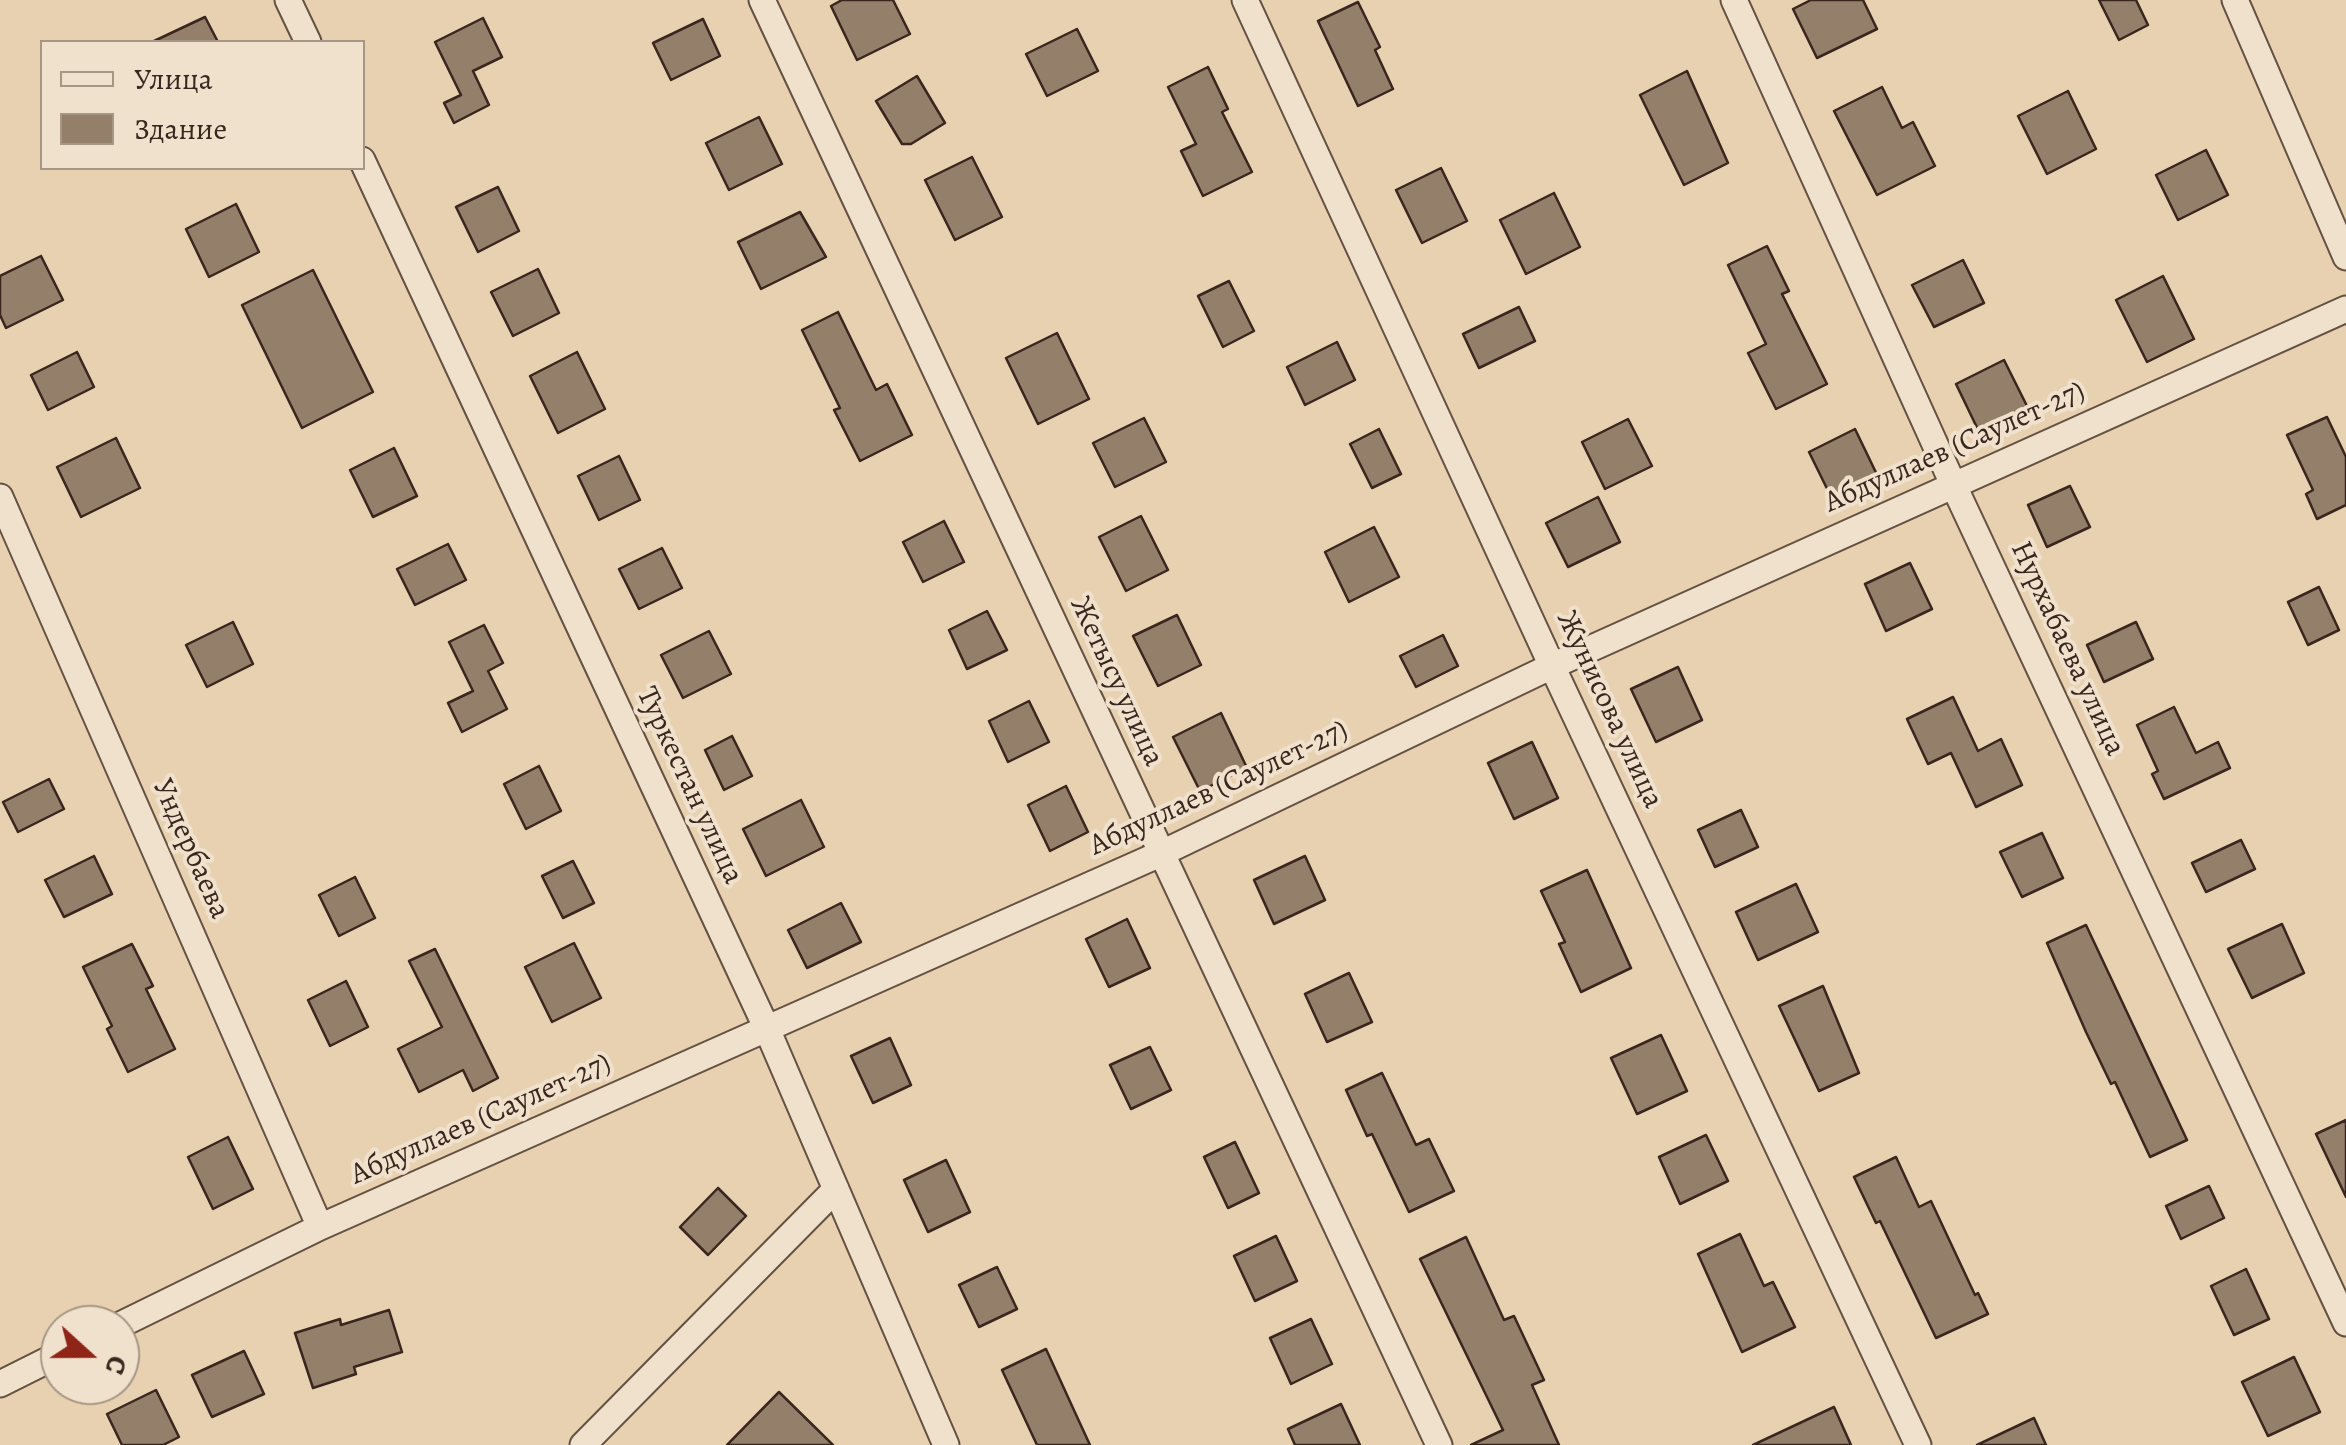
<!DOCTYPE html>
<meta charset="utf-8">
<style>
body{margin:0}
#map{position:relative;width:2346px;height:1445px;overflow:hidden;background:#e7d1b0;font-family:Alegreya,serif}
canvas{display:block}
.legend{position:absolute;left:40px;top:40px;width:325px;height:130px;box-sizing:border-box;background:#efe1cc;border:2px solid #a79686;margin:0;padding:12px 18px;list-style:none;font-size:30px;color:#3a261e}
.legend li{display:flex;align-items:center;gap:20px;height:50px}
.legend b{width:50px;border:2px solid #a79686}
.north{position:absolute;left:40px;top:1305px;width:100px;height:100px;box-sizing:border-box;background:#efe1cc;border:2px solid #a79686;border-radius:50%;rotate:111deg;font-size:28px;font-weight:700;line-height:40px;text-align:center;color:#3a261e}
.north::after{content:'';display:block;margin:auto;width:35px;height:45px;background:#8f2418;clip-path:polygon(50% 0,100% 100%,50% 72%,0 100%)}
</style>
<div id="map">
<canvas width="2346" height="1445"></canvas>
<ul class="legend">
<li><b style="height:12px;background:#efe1cc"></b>Улица</li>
<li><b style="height:28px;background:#947f6a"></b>Здание</li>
</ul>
<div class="north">С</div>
</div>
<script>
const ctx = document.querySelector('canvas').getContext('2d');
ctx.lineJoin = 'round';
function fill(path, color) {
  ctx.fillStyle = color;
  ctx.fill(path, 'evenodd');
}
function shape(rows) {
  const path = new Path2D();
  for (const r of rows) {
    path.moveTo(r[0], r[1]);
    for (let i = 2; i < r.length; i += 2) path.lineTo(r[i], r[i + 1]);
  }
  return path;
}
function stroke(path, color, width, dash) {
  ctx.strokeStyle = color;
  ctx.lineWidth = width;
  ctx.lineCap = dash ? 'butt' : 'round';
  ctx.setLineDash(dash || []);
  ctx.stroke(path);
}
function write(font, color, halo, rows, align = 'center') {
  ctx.font = font + ' Alegreya,serif';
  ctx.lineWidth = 8;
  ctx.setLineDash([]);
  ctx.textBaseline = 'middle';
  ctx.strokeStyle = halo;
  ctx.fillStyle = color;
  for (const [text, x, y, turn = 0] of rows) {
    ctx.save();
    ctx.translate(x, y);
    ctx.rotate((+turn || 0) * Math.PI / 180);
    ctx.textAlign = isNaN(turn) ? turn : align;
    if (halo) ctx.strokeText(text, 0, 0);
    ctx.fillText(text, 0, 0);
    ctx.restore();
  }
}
const building = shape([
 [842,0,893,0,910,34,857,60,831,6,842,0],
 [1811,0,1863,0,1877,29,1817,58,1793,9,1811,0],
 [2099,0,2136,0,2148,25,2119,40,2099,0],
 [1358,2,1380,47,1375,50,1393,89,1358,106,1318,21,1358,2],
 [205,17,218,42,152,42,205,17],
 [483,18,502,57,473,71,489,105,454,123,444,103,461,95,435,42,483,18],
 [703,19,720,56,671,80,653,43,703,19],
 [1077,29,1098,71,1047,96,1026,54,1077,29],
 [1208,67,1228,109,1222,112,1252,172,1203,196,1181,151,1196,144,1168,87,1208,67],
 [1687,71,1728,163,1684,185,1640,95,1687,71],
 [917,76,945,123,911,144,902,144,876,101,917,76],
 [1882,87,1902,128,1913,122,1935,166,1877,195,1834,111,1882,87],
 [2068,91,2096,149,2047,174,2018,116,2068,91],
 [759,117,782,164,729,190,706,143,759,117],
 [2206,150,2228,195,2178,220,2156,175,2206,150],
 [972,157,1002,217,955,240,925,180,972,157],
 [1441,168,1467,221,1422,243,1396,190,1441,168],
 [498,187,519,231,478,252,456,207,498,187],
 [1554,193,1580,247,1526,274,1500,220,1554,193],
 [236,204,259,252,209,277,186,229,236,204],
 [800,212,826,257,761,289,738,242,800,212],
 [1767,246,1789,291,1782,294,1827,384,1776,409,1748,353,1766,344,1728,265,1767,246],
 [41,256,63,300,6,328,0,315,0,276,41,256],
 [1963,260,1984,303,1934,327,1912,285,1963,260],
 [538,269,559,313,513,336,491,292,538,269],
 [313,270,373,392,302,428,242,305,313,270],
 [2163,276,2194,339,2147,362,2116,300,2163,276],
 [1229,281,1254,331,1223,347,1198,296,1229,281],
 [1519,307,1535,341,1479,368,1463,334,1519,307],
 [838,312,876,390,887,384,912,435,860,461,834,410,840,408,802,330,838,312],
 [1057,333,1089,399,1038,424,1006,358,1057,333],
 [1337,342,1355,380,1305,405,1287,367,1337,342],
 [77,352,94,387,48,410,31,375,77,352],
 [577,352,605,409,558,433,530,376,577,352],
 [2004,360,2031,414,1982,438,1956,384,2004,360],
 [2327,417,2346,457,2346,505,2317,519,2306,494,2313,490,2287,435,2327,417],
 [1144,418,1166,462,1115,487,1093,443,1144,418],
 [1628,419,1652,466,1605,489,1582,442,1628,419],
 [1379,429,1401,474,1372,488,1350,444,1379,429],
 [1855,429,1882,485,1836,507,1809,452,1855,429],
 [116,438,140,488,81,517,57,467,116,438],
 [394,448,417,496,373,517,350,470,394,448],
 [619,456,640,500,599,520,578,476,619,456],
 [2070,486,2090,527,2047,547,2028,505,2070,486],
 [1598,497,1620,542,1568,567,1546,523,1598,497],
 [1141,516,1168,570,1126,591,1099,537,1141,516],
 [944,521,964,562,923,582,903,542,944,521],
 [1374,527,1399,577,1349,602,1325,552,1374,527],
 [448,544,466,580,415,605,397,569,448,544],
 [662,548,682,588,639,609,619,569,662,548],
 [1910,563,1932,609,1886,631,1865,584,1910,563],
 [2319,587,2339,630,2308,645,2288,602,2319,587],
 [987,611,1007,650,967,669,949,630,987,611],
 [1177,615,1201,665,1158,686,1133,636,1177,615],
 [233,622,253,664,207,687,186,645,233,622],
 [2136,622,2153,659,2104,682,2087,645,2136,622],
 [484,625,503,663,488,671,507,709,462,732,448,703,473,691,449,642,484,625],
 [709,631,731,674,683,698,661,655,709,631],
 [1443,635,1458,666,1416,687,1400,656,1443,635],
 [1678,667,1702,720,1656,742,1631,689,1678,667],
 [1953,697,1978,751,2001,739,2022,785,1976,807,1951,753,1928,764,1907,719,1953,697],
 [1029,701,1049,742,1008,762,989,721,1029,701],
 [2174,707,2196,753,2218,742,2230,768,2164,799,2152,774,2158,771,2137,725,2174,707],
 [1221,713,1247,768,1200,791,1173,737,1221,713],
 [732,736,752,776,724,790,705,750,732,736],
 [1532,742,1558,798,1514,819,1488,763,1532,742],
 [539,766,561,811,526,829,504,784,539,766],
 [49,779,64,809,18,832,3,802,49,779],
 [1066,786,1088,832,1050,851,1028,805,1066,786],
 [801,800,824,847,766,876,743,829,801,800],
 [1741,810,1758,847,1715,867,1698,830,1741,810],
 [2042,833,2063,878,2022,897,2000,852,2042,833],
 [2241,840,2255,869,2206,892,2192,863,2241,840],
 [94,856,112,894,64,917,45,880,94,856],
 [1305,856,1325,900,1274,924,1254,880,1305,856],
 [573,861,594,903,563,918,542,876,573,861],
 [1587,870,1631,968,1581,992,1559,944,1565,942,1541,891,1587,870],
 [355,877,375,918,339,936,319,895,355,877],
 [1796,884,1818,932,1758,960,1736,912,1796,884],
 [841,903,861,942,807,968,788,930,841,903],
 [1127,919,1150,968,1109,987,1086,939,1127,919],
 [2282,924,2304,973,2252,998,2228,949,2282,924],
 [2086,925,2187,1140,2150,1157,2115,1082,2111,1084,2086,1032,2047,943,2086,925],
 [574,943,601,998,552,1022,525,967,574,943],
 [132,944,153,986,146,989,175,1049,128,1072,107,1029,112,1026,83,967,132,944],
 [435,949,498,1078,473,1091,463,1070,419,1092,398,1049,442,1027,409,961,435,949],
 [1349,973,1372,1022,1327,1042,1305,994,1349,973],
 [346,981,368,1027,330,1046,308,1000,346,981],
 [1823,986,1859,1073,1819,1091,1779,1006,1823,986],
 [1661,1035,1687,1091,1637,1114,1611,1058,1661,1035],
 [890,1038,911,1085,873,1103,851,1056,890,1038],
 [1150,1047,1171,1090,1131,1109,1110,1065,1150,1047],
 [1382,1073,1416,1145,1429,1139,1454,1191,1409,1212,1372,1134,1367,1136,1346,1090,1382,1073],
 [2346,1120,2346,1197,2316,1134,2346,1120],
 [1706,1135,1728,1181,1680,1204,1659,1157,1706,1135],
 [228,1137,253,1189,213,1209,188,1157,228,1137],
 [1235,1142,1259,1193,1228,1208,1204,1157,1235,1142],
 [1896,1157,1919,1207,1931,1201,1975,1295,1978,1293,1988,1314,1936,1338,1880,1221,1876,1223,1854,1177,1896,1157],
 [946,1160,970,1212,928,1232,904,1180,946,1160],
 [2209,1186,2224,1218,2181,1239,2166,1206,2209,1186],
 [718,1188,746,1216,708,1255,680,1227,718,1188],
 [1740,1234,1764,1286,1773,1282,1795,1327,1742,1352,1698,1254,1740,1234],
 [1276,1236,1297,1281,1255,1301,1234,1256,1276,1236],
 [1466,1237,1504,1320,1514,1316,1544,1380,1532,1385,1559,1445,1471,1445,1503,1430,1420,1259,1466,1237],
 [997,1267,1017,1309,979,1327,959,1285,997,1267],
 [2246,1269,2269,1319,2234,1335,2211,1286,2246,1269],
 [389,1310,402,1352,354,1367,356,1374,313,1388,295,1333,340,1319,341,1325,389,1310],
 [1311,1319,1332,1364,1291,1384,1270,1338,1311,1319],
 [1046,1349,1078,1419,1090,1445,1037,1445,1002,1370,1046,1349],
 [244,1351,264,1394,212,1417,192,1375,244,1351],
 [2294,1357,2320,1412,2268,1436,2242,1382,2294,1357],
 [156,1390,179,1437,163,1445,122,1445,107,1414,156,1390],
 [779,1392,833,1445,727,1445,779,1392],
 [1341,1404,1360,1445,1295,1445,1288,1429,1341,1404],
 [1834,1407,1851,1445,1753,1445,1834,1407],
 [2034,1418,2046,1445,1977,1445,2034,1418]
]);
fill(building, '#947f6a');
stroke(building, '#3a261e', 2.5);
const minor = shape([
 [288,0,308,42],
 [762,0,1439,1445],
 [1245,0,1552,666,1918,1445],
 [1734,0,1953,484,2346,1323],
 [2235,0,2346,257],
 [362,160,767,1029,946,1445],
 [0,497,320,1227],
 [120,1325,320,1227,1160,854,1552,666,2346,309],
 [0,1384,60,1354],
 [583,1445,836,1189]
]);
stroke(minor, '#655142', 29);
stroke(minor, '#efe1cc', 25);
write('30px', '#3a261e', '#efe1cc', [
 ["Абдуллаев (Саулет-27)",1955,448,-24],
 ["Нурхабаева улица",2067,649,65],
 ["Жетысу улица",1116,682,65],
 ["Жунисова улица",1609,710,65],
 ["Туркестан улица",689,786,65],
 ["Абдуллаев (Саулет-27)",1219,789,-25],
 ["Ундербаева",190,849,66],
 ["Абдуллаев (Саулет-27)",481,1120,-24]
]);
</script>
